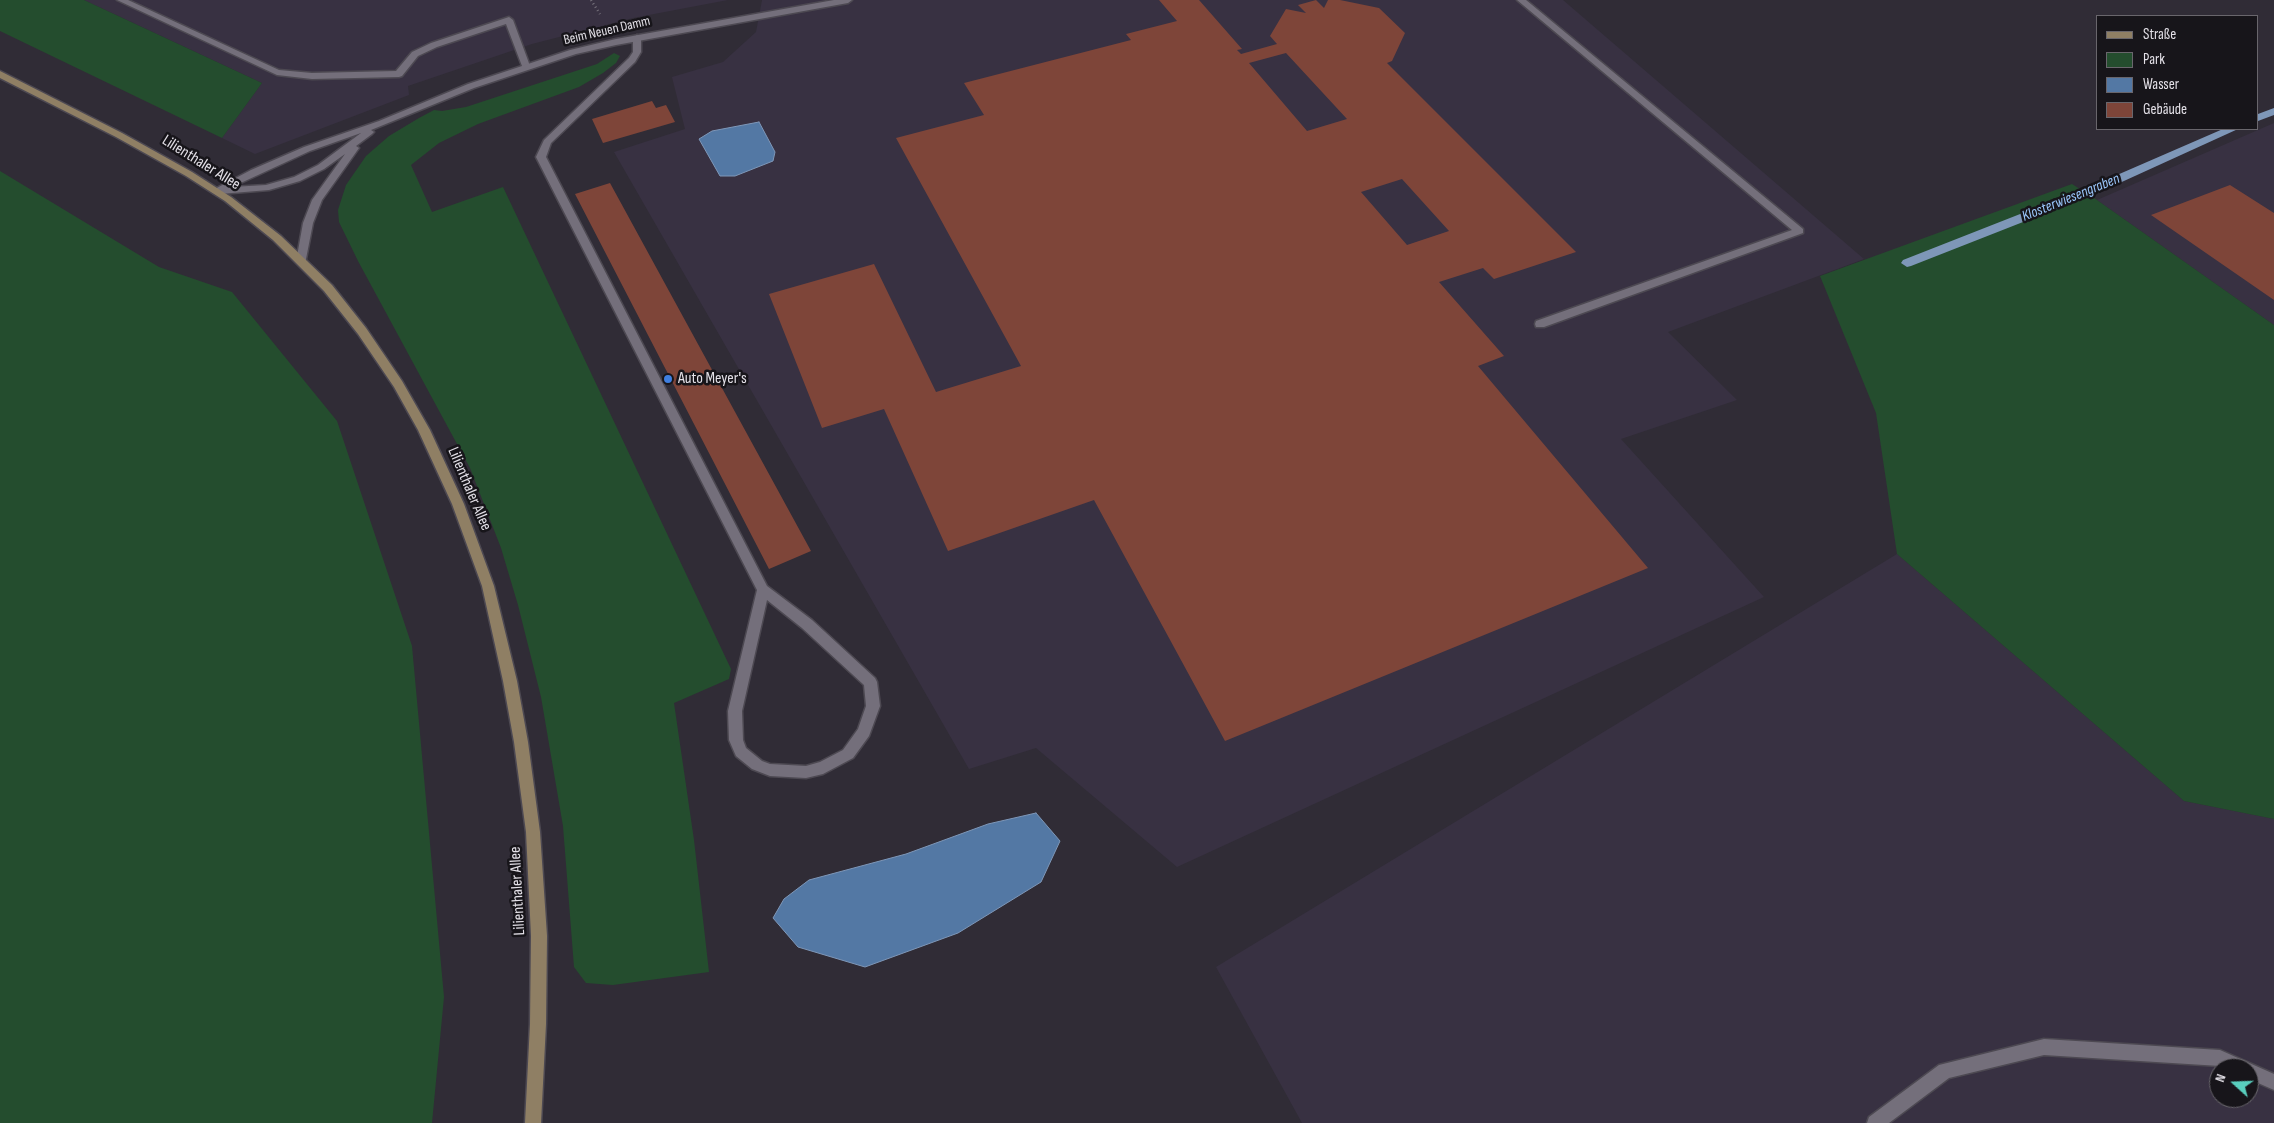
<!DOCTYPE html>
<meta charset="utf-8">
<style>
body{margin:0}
#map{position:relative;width:2274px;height:1123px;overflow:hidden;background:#302c36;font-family:"Sofia Sans Condensed",sans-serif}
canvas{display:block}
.legend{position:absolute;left:2096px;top:15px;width:162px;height:115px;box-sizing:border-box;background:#17151a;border:1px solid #69666c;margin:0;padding:6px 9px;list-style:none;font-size:15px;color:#e3e0e7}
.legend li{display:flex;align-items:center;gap:10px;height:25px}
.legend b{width:25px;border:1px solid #69666c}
.north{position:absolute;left:2209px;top:1058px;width:50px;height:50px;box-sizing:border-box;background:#17151a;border:1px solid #69666c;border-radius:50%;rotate:290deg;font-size:14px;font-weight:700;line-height:20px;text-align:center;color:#e3e0e7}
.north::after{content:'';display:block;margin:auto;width:18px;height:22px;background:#59cebe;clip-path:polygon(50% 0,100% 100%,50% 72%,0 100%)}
</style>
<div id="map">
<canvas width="2274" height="1123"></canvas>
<ul class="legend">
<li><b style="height:6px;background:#8f7f64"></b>Straße</li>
<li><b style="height:14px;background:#244d2e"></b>Park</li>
<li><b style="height:14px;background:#5378a4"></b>Wasser</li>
<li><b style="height:14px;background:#7e4539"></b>Gebäude</li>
</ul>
<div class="north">N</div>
</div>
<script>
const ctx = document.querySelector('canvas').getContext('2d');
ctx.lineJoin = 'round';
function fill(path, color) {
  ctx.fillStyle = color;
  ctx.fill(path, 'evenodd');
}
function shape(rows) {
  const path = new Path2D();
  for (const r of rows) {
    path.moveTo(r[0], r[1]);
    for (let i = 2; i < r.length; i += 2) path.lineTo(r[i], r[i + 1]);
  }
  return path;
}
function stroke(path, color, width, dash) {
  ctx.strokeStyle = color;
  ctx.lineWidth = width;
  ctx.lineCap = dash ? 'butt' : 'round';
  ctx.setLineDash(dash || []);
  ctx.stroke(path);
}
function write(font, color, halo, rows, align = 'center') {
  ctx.font = font + ' "Sofia Sans Condensed",sans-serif';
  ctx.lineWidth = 5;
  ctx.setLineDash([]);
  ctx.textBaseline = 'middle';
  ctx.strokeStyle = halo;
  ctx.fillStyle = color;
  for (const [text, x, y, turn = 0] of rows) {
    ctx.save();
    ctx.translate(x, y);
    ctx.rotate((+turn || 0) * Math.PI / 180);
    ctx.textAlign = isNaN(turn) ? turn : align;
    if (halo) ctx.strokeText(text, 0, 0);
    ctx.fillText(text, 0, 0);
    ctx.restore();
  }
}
fill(shape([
 [84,0,728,0,633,18,532,44,408,86,409,95,255,154,222,138,262,83],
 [762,0,1563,0,1864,259,1668,332,1737,400,1621,439,1764,597,1177,867,1036,748,969,769,614,152,685,129,672,77,723,62,756,32],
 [2274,123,2274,325,2097,200],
 [1897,554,2184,801,2274,819,2274,1123,1302,1123,1216,967],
 [2219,1068,2249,1068,2249,1098,2219,1098]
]), '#383142');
fill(shape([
 [0,0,84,0,262,83,222,138,0,31],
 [614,53,620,56,616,63,603,73,579,87,478,124,439,143,411,165,432,212,503,187,731,669,729,679,674,703,694,840,709,972,613,985,586,983,574,967,563,826,541,697,518,605,501,548,470,468,358,261,339,222,338,210,346,185,366,156,389,136,419,118,434,110,442,111,466,107,597,64],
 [0,171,159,267,232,292,337,421,412,646,444,997,432,1123,0,1123],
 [2072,184,2097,200,2274,325,2274,819,2184,801,1897,554,1876,413,1820,276]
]), '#244d2e');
const water = shape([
 [759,122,775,152,773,161,735,176,720,176,699,139,712,131,759,122],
 [1036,813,1060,841,1041,882,958,933,865,967,798,947,773,918,784,899,809,880,906,854,988,824,1036,813]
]);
fill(water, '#5378a4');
stroke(water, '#7e97b8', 1);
fill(shape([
 [2274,108,2274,115,2258,121,2258,114,2274,108],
 [2223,129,2238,129,2102,191,1911,266,1907,267,1901,263,1903,260,2094,185,2223,129]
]), '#7e97b8');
fill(shape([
 [1159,0,1199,0,1242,49,1237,50,1241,54,1277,44,1270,36,1286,9,1306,13,1298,5,1316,0,1324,8,1328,0,1340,0,1379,8,1405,33,1392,61,1387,63,1576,252,1494,279,1483,268,1439,282,1504,356,1478,366,1648,568,1225,741,1094,500,948,551,884,409,822,428,769,294,874,264,936,392,1021,366,896,138,984,115,964,83,1131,40,1126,34,1177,21],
 [1286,53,1347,119,1307,131,1249,63],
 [1402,179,1449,231,1407,245,1361,192],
 [652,101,656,108,666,105,675,122,603,143,592,119],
 [610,183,811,551,769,569,575,194],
 [2230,185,2274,213,2274,300,2151,215]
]), '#7e4539');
const service = shape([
 [117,0,128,0,279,70,312,73,396,71,412,52,431,43,509,17,513,20,530,66,526,69,522,66,506,24,437,47,418,56,402,76,399,77,312,79,277,75,117,0],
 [1517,0,1526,0,1803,229,1803,233,1544,327,1536,327,1535,324,1536,321,1792,230,1517,0],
 [637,35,641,38,641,52,635,62,551,143,546,157,767,586,812,620,875,678,877,682,880,706,869,736,853,758,823,774,806,778,770,776,752,769,736,756,729,740,728,711,757,590,536,157,544,140,629,58,633,52,633,38,637,35],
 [767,600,802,628,864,685,866,706,858,729,843,750,820,762,806,766,770,764,762,761,746,748,743,740,742,711,767,600],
 [2044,1039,2220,1050,2274,1074,2274,1090,2249,1079,2249,1068,2224,1068,2220,1066,2044,1055,1949,1078,1889,1123,1867,1123,1869,1117,1939,1065,2044,1039]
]);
const minor = shape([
 [834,0,852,0,848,3,616,45,576,54,474,88,371,130,374,132,372,134,356,146,359,148,322,200,313,223,305,264,301,265,296,262,303,223,312,200,345,154,324,169,300,181,269,190,220,194,213,193,211,191,251,170,304,147,379,121,468,84,570,50,616,39,834,0],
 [361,133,318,165,294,177,266,185,232,187,310,151,361,133]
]);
const secondary = shape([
 [0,71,122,133,192,172,231,197,281,236,332,285,366,328,402,381,430,430,464,504,494,586,517,681,528,742,540,832,547,936,546,1024,541,1123,525,1123,530,1024,531,936,526,832,514,742,503,681,482,586,452,504,418,430,394,387,358,334,324,291,273,240,225,201,186,176,116,137,0,78,0,71]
]);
stroke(service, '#4d4952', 3);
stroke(minor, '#4d4952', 3);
stroke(secondary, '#4d4952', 3);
stroke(shape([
 [591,0,600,14]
]), '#77737c', 2.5, [1, 3]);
fill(service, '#746f7b');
fill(minor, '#746f7b');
fill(secondary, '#8f7f64');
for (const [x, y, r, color] of [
 [668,379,5,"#3f7fe0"]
]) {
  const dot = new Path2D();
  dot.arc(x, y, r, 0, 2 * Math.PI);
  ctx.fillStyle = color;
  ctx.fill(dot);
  stroke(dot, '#17151a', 2);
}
write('14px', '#e3e0e7', '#17151a', [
 ["Beim Neuen Damm",607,31,-13]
]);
write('italic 15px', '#9bc7fc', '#17151a', [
 ["Klosterwiesengraben",2071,198,-22]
]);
write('16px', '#e3e0e7', '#17151a', [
 ["Lilienthaler Allee",201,163,32],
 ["Lilienthaler Allee",469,489,67],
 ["Lilienthaler Allee",518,891,-93]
]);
write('16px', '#e3e0e7', '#17151a', [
 ["Auto Meyer's",678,379]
], 'left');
</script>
